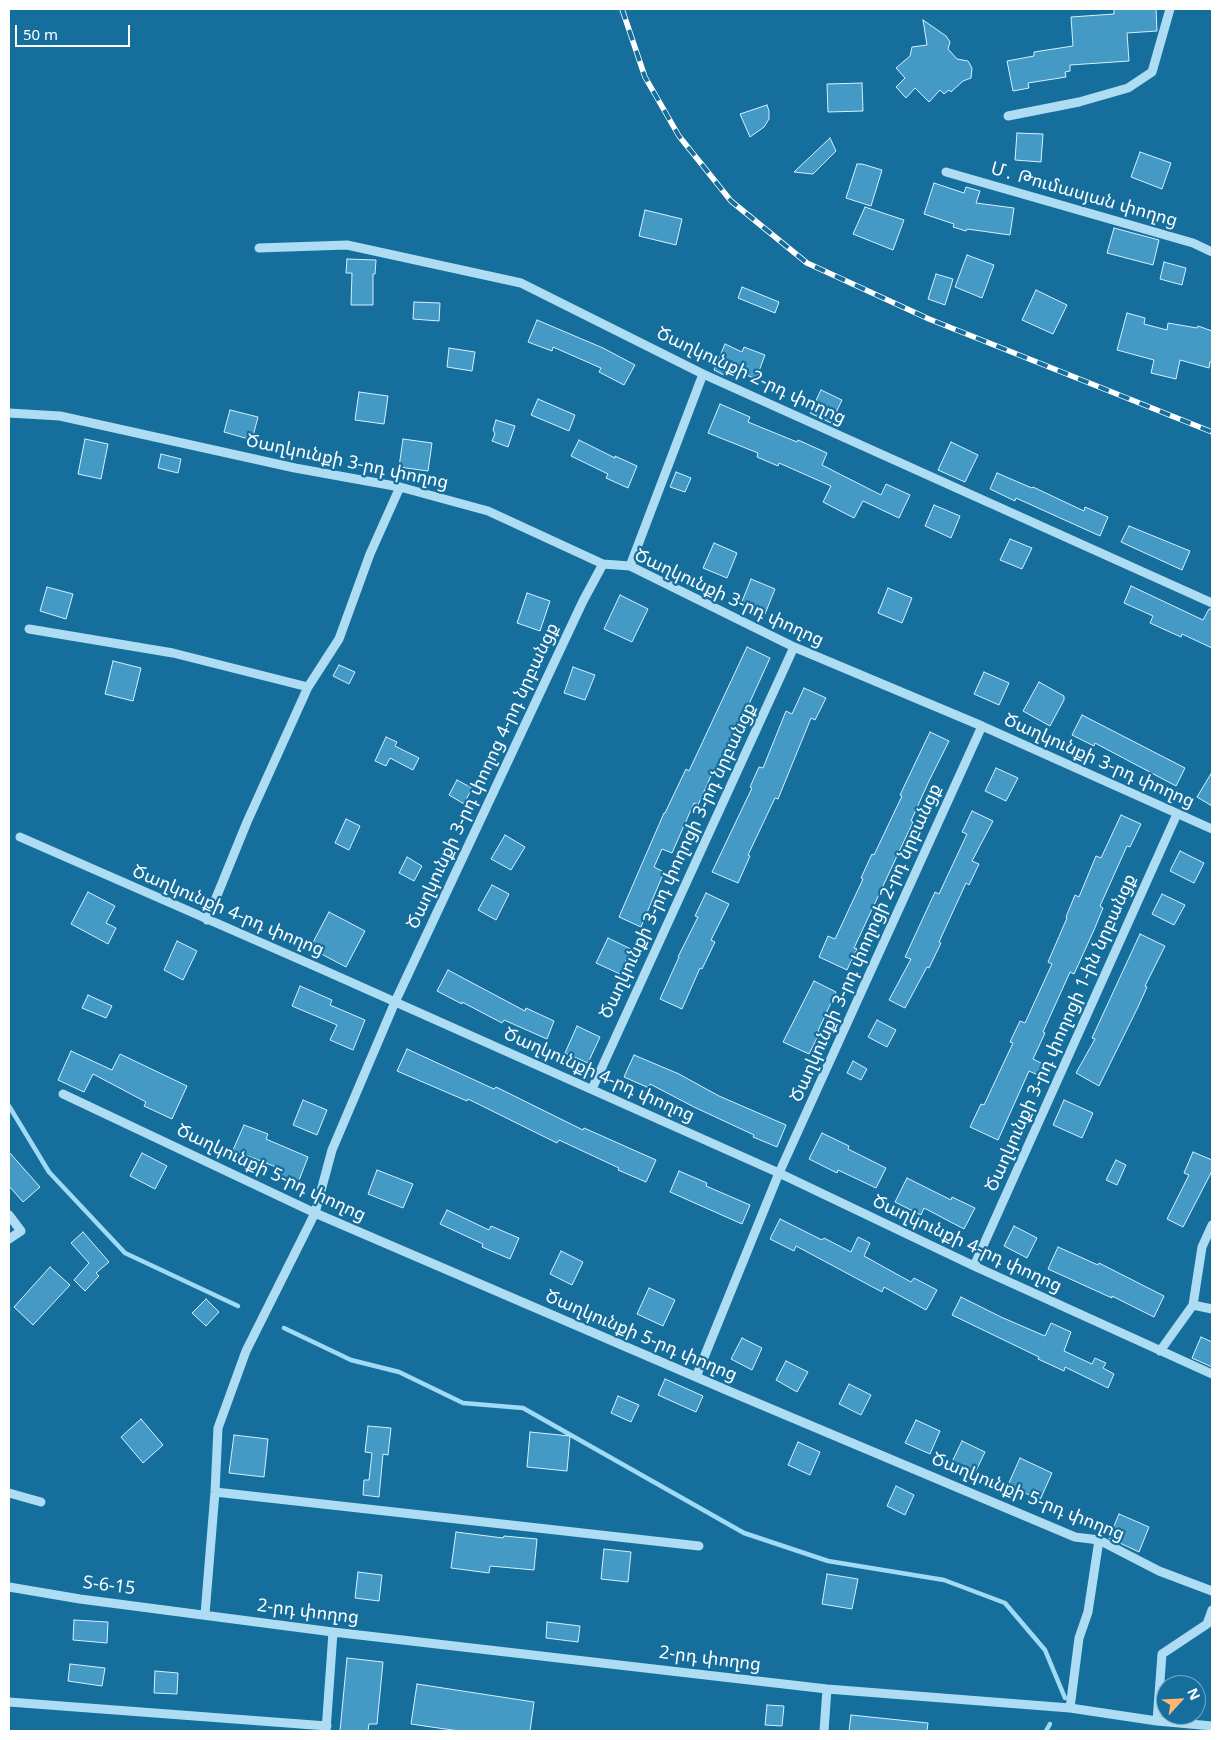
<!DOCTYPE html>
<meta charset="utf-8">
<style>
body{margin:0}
#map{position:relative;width:1221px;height:1740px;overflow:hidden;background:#166e9d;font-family:"Noto Sans",sans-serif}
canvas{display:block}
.frame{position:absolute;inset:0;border:10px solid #fff;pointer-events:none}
.north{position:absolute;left:1156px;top:1675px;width:50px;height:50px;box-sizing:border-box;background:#166e9d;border:1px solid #73a8c4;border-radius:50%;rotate:65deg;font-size:14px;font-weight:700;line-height:20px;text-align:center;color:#fff}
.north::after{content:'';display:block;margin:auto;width:18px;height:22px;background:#ffb770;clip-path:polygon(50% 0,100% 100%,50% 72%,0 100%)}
.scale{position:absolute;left:15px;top:25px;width:115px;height:22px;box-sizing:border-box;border:2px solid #fff;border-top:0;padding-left:6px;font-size:15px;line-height:18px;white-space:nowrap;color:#fff;-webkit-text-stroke:4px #166e9d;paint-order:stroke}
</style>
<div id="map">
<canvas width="1221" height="1740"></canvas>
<div class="frame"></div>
<div class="north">N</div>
<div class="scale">50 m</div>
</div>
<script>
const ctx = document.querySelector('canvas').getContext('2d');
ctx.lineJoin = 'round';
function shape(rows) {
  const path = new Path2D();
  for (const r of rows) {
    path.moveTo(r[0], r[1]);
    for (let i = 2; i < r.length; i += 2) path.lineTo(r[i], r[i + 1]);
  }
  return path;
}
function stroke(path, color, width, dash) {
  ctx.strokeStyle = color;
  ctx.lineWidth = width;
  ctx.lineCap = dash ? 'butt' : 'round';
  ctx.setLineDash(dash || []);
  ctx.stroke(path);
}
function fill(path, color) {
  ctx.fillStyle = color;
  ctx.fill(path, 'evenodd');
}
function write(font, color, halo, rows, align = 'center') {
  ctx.font = font + ' "Noto Sans","Noto Sans Armenian",sans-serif';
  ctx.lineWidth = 4.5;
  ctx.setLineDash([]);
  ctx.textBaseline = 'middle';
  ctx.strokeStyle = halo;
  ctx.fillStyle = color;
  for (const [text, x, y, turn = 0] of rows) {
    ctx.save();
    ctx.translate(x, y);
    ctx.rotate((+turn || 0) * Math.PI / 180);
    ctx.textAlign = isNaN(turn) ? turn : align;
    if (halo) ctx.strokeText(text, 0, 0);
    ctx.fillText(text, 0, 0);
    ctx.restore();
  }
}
stroke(shape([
 [9,1106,49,1172,125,1253,238,1306],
 [284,1328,351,1360,399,1372,463,1403,523,1408,744,1533,828,1561,944,1580,1005,1603,1045,1650,1065,1698],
 [1046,1731,1050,1724]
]), '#a1daf5', 4.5);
const building = shape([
 [1114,9,1156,9,1157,31,1127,33,1129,61,1070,65,1070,71,1065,72,1066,77,1028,83,1029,88,1013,91,1007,61,1034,56,1034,52,1073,46,1071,17,1114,14,1114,9],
 [923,20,946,36,950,42,948,49,957,59,968,61,972,68,971,78,963,81,951,92,949,90,944,94,940,90,929,102,915,88,906,98,896,87,905,78,896,68,910,56,912,47,927,45,923,20],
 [862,83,863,111,828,112,827,84,862,83],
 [767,105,769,111,769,119,764,127,750,137,740,114,767,105],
 [1017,133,1043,134,1041,162,1015,160,1017,133],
 [830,138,836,151,813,174,794,172,830,138],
 [1140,152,1171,163,1162,189,1131,177,1140,152],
 [857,164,862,164,882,170,871,206,846,198,857,164],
 [934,183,964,193,966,187,980,191,976,203,1014,208,1010,235,967,229,966,231,953,227,954,224,924,214,934,183],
 [865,207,904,220,893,250,853,234,865,207],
 [645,210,682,219,676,245,639,236,645,210],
 [1114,228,1159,240,1153,265,1107,253,1114,228],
 [967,255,994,265,982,298,955,287,967,255],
 [347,259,376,260,375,274,373,274,373,305,351,305,352,273,346,273,347,259],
 [1164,262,1186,268,1182,285,1160,279,1164,262],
 [936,274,953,279,945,305,928,299,936,274],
 [742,287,779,302,775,313,738,298,742,287],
 [1036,290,1067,305,1053,334,1022,320,1036,290],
 [414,302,440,303,439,321,413,319,414,302],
 [1127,313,1145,318,1144,324,1167,330,1168,323,1197,328,1198,326,1212,331,1212,362,1210,362,1209,368,1180,360,1176,379,1151,373,1154,360,1117,350,1127,313],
 [537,320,603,348,635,365,624,385,599,372,601,368,553,347,552,351,528,342,537,320],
 [725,344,742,352,744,347,765,355,756,379,728,367,724,375,714,370,725,344],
 [449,348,475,352,472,371,447,367,449,348],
 [821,390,842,400,831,423,810,413,821,390],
 [359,392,388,396,384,424,355,420,359,392],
 [538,399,575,415,569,431,531,415,538,399],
 [720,404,750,417,748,422,797,442,798,440,827,453,822,465,881,495,886,484,910,495,899,518,863,501,854,518,823,502,831,486,779,463,778,466,757,457,758,453,708,433,720,404],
 [230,410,258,417,252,440,224,432,230,410],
 [496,420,515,426,508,447,492,441,495,434,493,430,496,420],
 [85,439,108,444,101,479,78,474,85,439],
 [403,439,432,443,428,471,399,467,403,439],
 [579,440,615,458,615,456,637,466,628,488,606,478,608,474,571,456,579,440],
 [951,442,978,455,965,482,938,470,951,442],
 [161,454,181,459,178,473,158,468,161,454],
 [676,472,691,478,685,492,670,487,676,472],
 [997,473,1032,488,1033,487,1084,511,1085,507,1108,517,1100,536,1016,498,1015,501,990,489,997,473],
 [934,505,960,516,951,538,925,526,934,505],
 [1129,526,1190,551,1182,570,1121,542,1129,526],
 [1010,539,1032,548,1022,569,1000,560,1010,539],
 [714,543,737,553,727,578,703,568,714,543],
 [751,579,775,589,765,614,741,604,751,579],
 [1131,586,1203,620,1209,609,1212,609,1212,648,1182,634,1181,637,1150,623,1153,616,1124,603,1131,586],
 [47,587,73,594,66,619,40,611,47,587],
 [888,588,912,598,902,623,878,613,888,588],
 [527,593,550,601,540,631,517,623,527,593],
 [620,595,648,609,632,642,604,629,620,595],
 [747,647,770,658,739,726,736,725,716,770,714,769,698,805,694,803,672,853,662,849,654,867,664,872,641,927,619,917,664,813,665,813,686,769,689,771,747,647],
 [113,661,141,668,133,701,105,694,113,661],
 [339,665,355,672,349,684,333,676,339,665],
 [573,667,595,675,585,700,564,693,573,667],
 [984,672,1009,683,999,705,974,694,984,672],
 [1039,682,1064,696,1064,700,1050,726,1023,711,1039,682],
 [804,688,826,698,815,720,811,718,778,799,775,798,748,855,750,856,738,883,712,872,752,788,750,787,759,767,763,768,786,711,792,714,804,688],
 [1082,715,1185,768,1176,786,1095,743,1094,746,1072,735,1082,715],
 [930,732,949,741,929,781,911,821,913,822,854,948,857,949,847,970,819,957,828,936,835,939,863,879,861,878,872,854,874,855,902,796,900,795,930,732],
 [386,737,397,742,395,746,419,758,413,770,390,758,386,766,375,761,386,737],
 [996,768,1018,778,1006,801,985,791,996,768],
 [1212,772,1212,806,1197,797,1212,772],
 [457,780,472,788,464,804,449,795,457,780],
 [972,811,993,821,972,861,979,864,969,885,966,883,939,942,941,943,929,968,927,967,905,1008,889,1000,911,959,905,957,935,892,939,894,967,834,962,832,972,811],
 [1121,815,1141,824,1130,847,1127,846,1100,906,1103,908,1094,930,1074,974,1070,972,1043,1032,1045,1033,1033,1059,1047,1066,1042,1077,1029,1071,998,1140,970,1127,981,1104,984,1105,1013,1043,1010,1042,1020,1021,1025,1023,1052,964,1048,962,1067,918,1066,917,1075,895,1079,897,1096,856,1101,858,1121,815],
 [346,819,360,826,349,850,335,843,346,819],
 [505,835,525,847,511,870,491,859,505,835],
 [1180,851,1204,863,1194,883,1170,871,1180,851],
 [407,857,422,866,414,881,399,873,407,857],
 [492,885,509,894,496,920,478,910,492,885],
 [88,892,115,906,106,923,116,928,108,944,71,924,88,892],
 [706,893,729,904,711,940,715,942,702,969,700,968,682,1009,660,999,679,957,678,957,698,917,695,916,706,893],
 [1162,894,1185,905,1174,925,1152,914,1162,894],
 [329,912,365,931,346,967,310,948,329,912],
 [1140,934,1165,946,1145,986,1147,987,1138,1007,1099,1086,1076,1073,1095,1039,1092,1038,1140,934],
 [608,938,631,949,620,974,596,963,608,938],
 [177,941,197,951,183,980,164,970,177,941],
 [448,970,525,1011,526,1008,554,1021,547,1039,504,1020,502,1023,462,1002,462,1004,437,991,448,970],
 [814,981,836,992,818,1031,820,1032,809,1054,783,1042,814,981],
 [300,986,332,1000,330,1005,365,1020,353,1050,330,1040,337,1025,292,1006,300,986],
 [88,995,112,1006,106,1018,82,1008,88,995],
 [877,1020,896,1030,887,1047,868,1037,877,1020],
 [577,1026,600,1037,588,1063,565,1053,577,1026],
 [407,1049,494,1089,496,1087,583,1130,584,1128,656,1160,646,1182,618,1170,619,1168,559,1140,557,1143,468,1099,467,1101,397,1071,407,1049],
 [71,1051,112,1070,120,1054,187,1086,172,1119,144,1106,146,1102,93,1074,84,1092,58,1080,71,1051],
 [634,1055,679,1074,719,1096,786,1125,777,1147,753,1137,754,1135,694,1107,650,1084,649,1088,624,1077,634,1055],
 [853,1061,867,1069,861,1080,847,1073,853,1061],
 [303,1100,327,1110,317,1135,293,1125,303,1100],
 [1064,1100,1093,1113,1082,1138,1053,1125,1064,1100],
 [244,1125,268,1134,266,1139,308,1157,298,1183,274,1173,276,1167,233,1150,244,1125],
 [822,1133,849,1146,848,1149,886,1168,876,1188,838,1170,837,1173,809,1159,822,1133],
 [9,1152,40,1187,23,1202,9,1186,9,1152],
 [1193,1152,1212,1160,1212,1171,1183,1227,1167,1219,1189,1175,1184,1173,1193,1152],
 [142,1153,167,1166,155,1189,130,1176,142,1153],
 [1116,1160,1126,1165,1117,1185,1106,1180,1116,1160],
 [377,1170,413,1184,403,1208,368,1194,377,1170],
 [679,1171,707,1183,706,1186,750,1205,742,1224,670,1192,679,1171],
 [907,1178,951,1200,952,1197,975,1208,964,1229,924,1208,921,1215,895,1202,907,1178],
 [447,1210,489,1230,491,1226,519,1238,510,1259,482,1247,483,1244,440,1224,447,1210],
 [780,1219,822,1240,824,1238,851,1252,858,1237,870,1243,864,1256,911,1282,914,1278,937,1290,926,1310,884,1287,882,1292,796,1246,794,1251,770,1239,780,1219],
 [1014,1226,1037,1238,1027,1258,1004,1246,1014,1226],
 [83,1232,109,1262,96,1273,99,1276,85,1291,74,1280,89,1263,71,1243,83,1232],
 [1058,1247,1098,1265,1099,1263,1164,1296,1154,1317,1112,1296,1112,1298,1048,1269,1058,1247],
 [561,1251,583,1262,572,1285,550,1274,561,1251],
 [50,1267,70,1285,33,1325,14,1307,50,1267],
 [649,1288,675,1300,663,1326,637,1314,649,1288],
 [961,1297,1001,1317,1045,1336,1051,1323,1071,1332,1064,1351,1092,1364,1095,1358,1106,1363,1103,1368,1114,1374,1108,1388,1065,1367,1064,1371,1038,1359,1039,1357,952,1315,961,1297],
 [206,1299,219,1312,206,1326,192,1313,206,1299],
 [1201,1337,1212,1342,1212,1367,1192,1358,1201,1337],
 [742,1338,762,1348,752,1370,731,1359,742,1338],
 [786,1361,808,1372,797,1392,776,1380,786,1361],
 [665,1379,703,1396,696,1412,658,1395,665,1379],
 [849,1384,871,1395,861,1415,839,1404,849,1384],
 [618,1396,639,1405,631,1422,611,1413,618,1396],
 [141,1419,163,1445,143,1463,121,1437,141,1419],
 [916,1420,940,1431,930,1454,905,1443,916,1420],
 [368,1426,391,1428,388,1455,383,1454,379,1497,363,1495,364,1480,369,1480,372,1453,365,1452,368,1426],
 [530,1432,570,1436,567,1471,527,1467,530,1432],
 [234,1435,268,1439,264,1477,229,1473,234,1435],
 [962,1441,985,1452,974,1475,951,1464,962,1441],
 [798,1442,820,1452,810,1475,788,1465,798,1442],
 [1020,1458,1052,1473,1040,1500,1008,1485,1020,1458],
 [896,1486,914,1495,905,1515,887,1506,896,1486],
 [1119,1514,1149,1527,1139,1552,1109,1538,1119,1514],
 [456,1532,503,1538,504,1536,537,1539,534,1570,490,1566,489,1573,451,1568,456,1532],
 [604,1549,631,1552,628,1582,601,1579,604,1549],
 [358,1572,382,1575,379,1601,355,1598,358,1572],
 [827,1574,858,1579,852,1609,822,1604,827,1574],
 [74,1620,108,1622,107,1643,73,1640,74,1620],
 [547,1622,580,1626,578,1642,546,1638,547,1622],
 [347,1658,383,1662,377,1724,369,1724,368,1731,340,1731,347,1658],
 [70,1664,105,1668,102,1686,68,1681,70,1664],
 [155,1671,178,1673,177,1694,154,1693,155,1671],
 [417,1684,534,1702,530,1731,459,1731,411,1724,417,1684],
 [767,1705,784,1706,782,1726,765,1725,767,1705],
 [851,1715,928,1723,927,1731,849,1731,851,1715]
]);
fill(building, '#4499c5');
stroke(building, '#d6f0fd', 1);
stroke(shape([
 [1008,116,1079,102,1128,88,1152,72,1170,9],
 [946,172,1193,243,1212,252],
 [259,248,347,245,521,283,703,374,1212,603],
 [9,413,60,416,295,468,400,487,488,511,603,564,630,566,794,647,982,726,1212,829],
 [630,566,703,374],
 [29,629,173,653,308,687],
 [20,837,319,968,779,1173,974,1266,1212,1374],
 [207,920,247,822,308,687,339,639,370,554,400,487],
 [592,1089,794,647],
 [63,1094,315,1213,731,1392,1075,1537,1099,1540,1159,1571,1212,1591],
 [9,1215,21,1231,9,1239],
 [974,1266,1177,814],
 [1193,1305,1212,1309],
 [1160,1351,1193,1305,1202,1247,1212,1225],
 [696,1377,779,1173,982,726],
 [215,1492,699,1546],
 [9,1493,41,1502],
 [9,1587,80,1599,333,1632,827,1689,1070,1708,1157,1721,1212,1726],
 [205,1614,215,1492,218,1428,246,1351,315,1213,332,1150,395,1002,583,601,603,564],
 [9,1702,327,1726],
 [1070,1708,1079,1638,1088,1612,1099,1540],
 [1157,1721,1162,1654,1207,1624,1212,1610],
 [326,1731,333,1632],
 [824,1731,827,1689]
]), '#aedcf3', 9);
const rail = shape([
 [622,9,645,77,679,136,731,201,807,263,929,319,1212,432]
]);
stroke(rail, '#fff', 5.5);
stroke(rail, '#166e9d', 4, [11]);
write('18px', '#fff', '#166e9d', [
 ["Մ․ Թումասյան փողոց",1084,195,16],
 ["Ծաղկունքի 2-րդ փողոց",751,376,25],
 ["Ծաղկունքի 3-րդ փողոց",347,462,12],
 ["Ծաղկունքի 3-րդ փողոց",729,598,25],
 ["Ծաղկունքի 3-րդ փողոց",1099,761,24],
 ["Ծաղկունքի 3-րդ փողոց 4-րդ նրբանցք",483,776,-65],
 ["Ծաղկունքի 3-րդ փողոցի 3-րդ նրբանցք",678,861,-65],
 ["Ծաղկունքի 4-րդ փողոց",228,911,23],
 ["Ծաղկունքի 3-րդ փողոցի 2-րդ նրբանցք",866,943,-66],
 ["Ծաղկունքի 3-րդ փողոցի 1-ին նրբանցք",1061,1033,-66],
 ["Ծաղկունքի 4-րդ փողոց",599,1075,24],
 ["Ծաղկունքի 5-րդ փողոց",271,1173,25],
 ["Ծաղկունքի 4-րդ փողոց",967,1244,25],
 ["Ծաղկունքի 5-րդ փողոց",641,1336,23],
 ["Ծաղկունքի 5-րդ փողոց",1028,1497,22],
 ["Տ-6-15",109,1586,7],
 ["2-րդ փողոց",308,1612,7],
 ["2-րդ փողոց",710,1659,7]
]);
</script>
